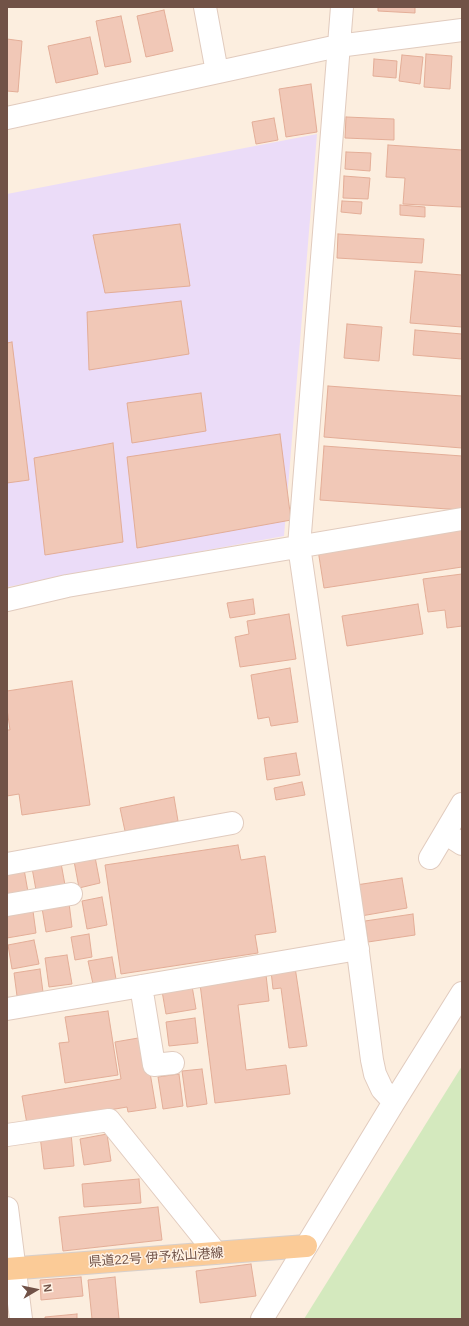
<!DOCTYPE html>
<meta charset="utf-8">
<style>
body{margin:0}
#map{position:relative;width:469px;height:1326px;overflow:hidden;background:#fceedf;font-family:Arial,sans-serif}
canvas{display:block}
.frame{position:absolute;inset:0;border:8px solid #715247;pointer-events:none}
.north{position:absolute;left:16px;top:1270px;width:40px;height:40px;-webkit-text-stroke:3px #fff2e5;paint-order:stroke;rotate:81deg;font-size:11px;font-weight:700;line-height:16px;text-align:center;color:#715247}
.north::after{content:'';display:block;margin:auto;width:14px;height:18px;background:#715247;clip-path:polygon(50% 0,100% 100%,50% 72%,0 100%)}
</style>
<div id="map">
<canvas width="469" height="1326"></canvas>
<div class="frame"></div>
<div class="north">N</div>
</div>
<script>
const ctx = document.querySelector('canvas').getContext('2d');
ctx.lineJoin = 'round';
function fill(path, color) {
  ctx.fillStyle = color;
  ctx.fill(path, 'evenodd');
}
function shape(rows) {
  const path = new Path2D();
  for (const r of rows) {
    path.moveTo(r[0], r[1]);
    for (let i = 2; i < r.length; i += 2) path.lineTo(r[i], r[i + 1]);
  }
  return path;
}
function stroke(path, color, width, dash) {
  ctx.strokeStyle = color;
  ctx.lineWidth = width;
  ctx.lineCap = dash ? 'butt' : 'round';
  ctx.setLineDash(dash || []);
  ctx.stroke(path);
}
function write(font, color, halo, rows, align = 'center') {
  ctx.font = font + ' Arial,"Noto Sans JP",sans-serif';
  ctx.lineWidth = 3;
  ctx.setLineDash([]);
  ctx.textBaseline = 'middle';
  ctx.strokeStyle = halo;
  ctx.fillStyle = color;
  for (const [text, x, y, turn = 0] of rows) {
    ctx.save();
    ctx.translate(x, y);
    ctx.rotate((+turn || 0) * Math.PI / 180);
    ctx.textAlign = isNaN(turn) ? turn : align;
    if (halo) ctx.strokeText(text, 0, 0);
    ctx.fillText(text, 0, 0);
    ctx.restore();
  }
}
fill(shape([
 [317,134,284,536,7,587,7,194]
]), '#ebdcf8');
fill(shape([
 [462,1066,462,1319,304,1319]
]), '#d4e9be');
const building = shape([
 [378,7,415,7,415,13,378,11,378,7],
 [164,10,173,51,146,57,137,16,164,10],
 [121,16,131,62,105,67,96,21,121,16],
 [90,37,98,74,56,83,48,46,90,37],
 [7,39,22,41,18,92,7,91,7,39],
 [426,54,452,56,450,89,424,87,426,54],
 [402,55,423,57,420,84,399,81,402,55],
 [374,59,397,61,396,78,373,76,374,59],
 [311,84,317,132,286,137,279,89,311,84],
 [346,117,394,119,394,140,345,138,346,117],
 [274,118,278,140,256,144,252,122,274,118],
 [388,145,462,150,462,207,403,204,405,178,386,177,388,145],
 [346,152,371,153,370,171,345,169,346,152],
 [344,176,370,178,368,199,343,198,344,176],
 [342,201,362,202,361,214,341,212,342,201],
 [400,205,425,207,425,217,400,215,400,205],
 [180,224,190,286,105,293,93,235,180,224],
 [338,234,424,239,422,263,337,258,338,234],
 [415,271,462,275,462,327,410,323,415,271],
 [181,301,189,354,89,370,87,312,181,301],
 [347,324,382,327,379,361,344,358,347,324],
 [415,330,462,334,462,359,413,355,415,330],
 [12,342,29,480,7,483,7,343,12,342],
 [328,386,462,396,462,448,324,437,328,386],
 [201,393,206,431,132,443,127,403,201,393],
 [280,434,291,520,137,548,127,457,280,434],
 [113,443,123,542,45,555,34,458,113,443],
 [324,446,462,456,462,510,320,500,324,446],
 [462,528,462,567,324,588,318,550,462,528],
 [462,574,462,626,447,628,445,610,428,612,423,579,462,574],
 [253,599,255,614,230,618,227,603,253,599],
 [418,604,423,634,347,646,342,616,418,604],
 [289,614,296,659,240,667,235,637,249,634,247,621,289,614],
 [290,668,298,722,271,726,269,717,258,719,251,675,290,668],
 [72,681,90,805,22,815,19,794,7,796,7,730,10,730,7,709,7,691,72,681],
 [296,753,300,775,267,780,264,758,296,753],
 [302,782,305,795,276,800,274,788,302,782],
 [174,797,178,821,125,831,120,808,174,797],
 [238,845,241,860,265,856,276,932,255,935,258,953,121,974,105,865,238,845],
 [95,857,100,883,79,888,74,861,95,857],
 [61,863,65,885,36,890,32,868,61,863],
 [24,869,28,892,7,895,7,872,24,869],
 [402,878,407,908,361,916,356,885,402,878],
 [102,897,107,925,87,929,82,901,102,897],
 [69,903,72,927,46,932,42,908,69,903],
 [33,911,36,933,7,938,7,916,33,911],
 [413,914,415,935,368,942,365,921,413,914],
 [89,934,92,957,75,960,71,937,89,934],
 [34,940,39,964,12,969,8,945,34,940],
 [67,955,72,984,49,987,45,958,67,955],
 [112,957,116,979,93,984,88,961,112,957],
 [295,967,307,1046,289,1048,281,988,273,989,271,971,295,967],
 [40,969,43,992,17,996,14,973,40,969],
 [266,975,269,1001,238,1005,246,1070,286,1065,290,1094,215,1103,200,984,266,975],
 [192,986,196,1009,166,1014,162,991,192,986],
 [108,1011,118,1075,65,1083,59,1043,69,1042,65,1017,108,1011],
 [195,1018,198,1043,169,1046,166,1022,195,1018],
 [144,1037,156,1108,128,1112,127,1107,27,1124,22,1096,121,1079,115,1042,144,1037],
 [202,1069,207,1104,187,1107,182,1071,202,1069],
 [179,1074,183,1106,163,1109,158,1077,179,1074],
 [71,1133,74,1166,44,1169,40,1136,71,1133],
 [107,1134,111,1161,84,1165,80,1139,107,1134],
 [139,1179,141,1203,84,1207,82,1184,139,1179],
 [158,1207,162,1240,63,1251,59,1217,158,1207],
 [251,1264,256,1296,200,1303,196,1271,251,1264],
 [81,1277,83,1296,41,1300,40,1280,81,1277],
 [115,1277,119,1319,92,1319,88,1280,115,1277],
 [77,1314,77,1319,45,1319,45,1317,77,1314]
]);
fill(building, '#f1c8b7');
stroke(building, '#e3ad97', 1);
const minor = shape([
 [205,7,217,72],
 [342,7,299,546,358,952,372,1060,375,1074,382,1089,394,1102],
 [7,118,338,46,462,30],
 [7,600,67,586,462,519],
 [445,833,462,844],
 [430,858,462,804],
 [7,864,232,823],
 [7,905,71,894],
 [141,986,154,1065,173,1063],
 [7,1009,358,949],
 [7,1135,109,1120,216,1253],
 [7,1208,21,1319],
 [262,1319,394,1102,462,993]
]);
const major = shape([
 [7,1269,306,1246]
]);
stroke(minor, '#e1cbbe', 24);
stroke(major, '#d7cfcb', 24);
stroke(minor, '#fff', 22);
stroke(major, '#fbcb97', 22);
write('13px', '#715247', '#fff2e5', [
 ["県道22号 伊予松山港線",156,1258,-4]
]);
</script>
